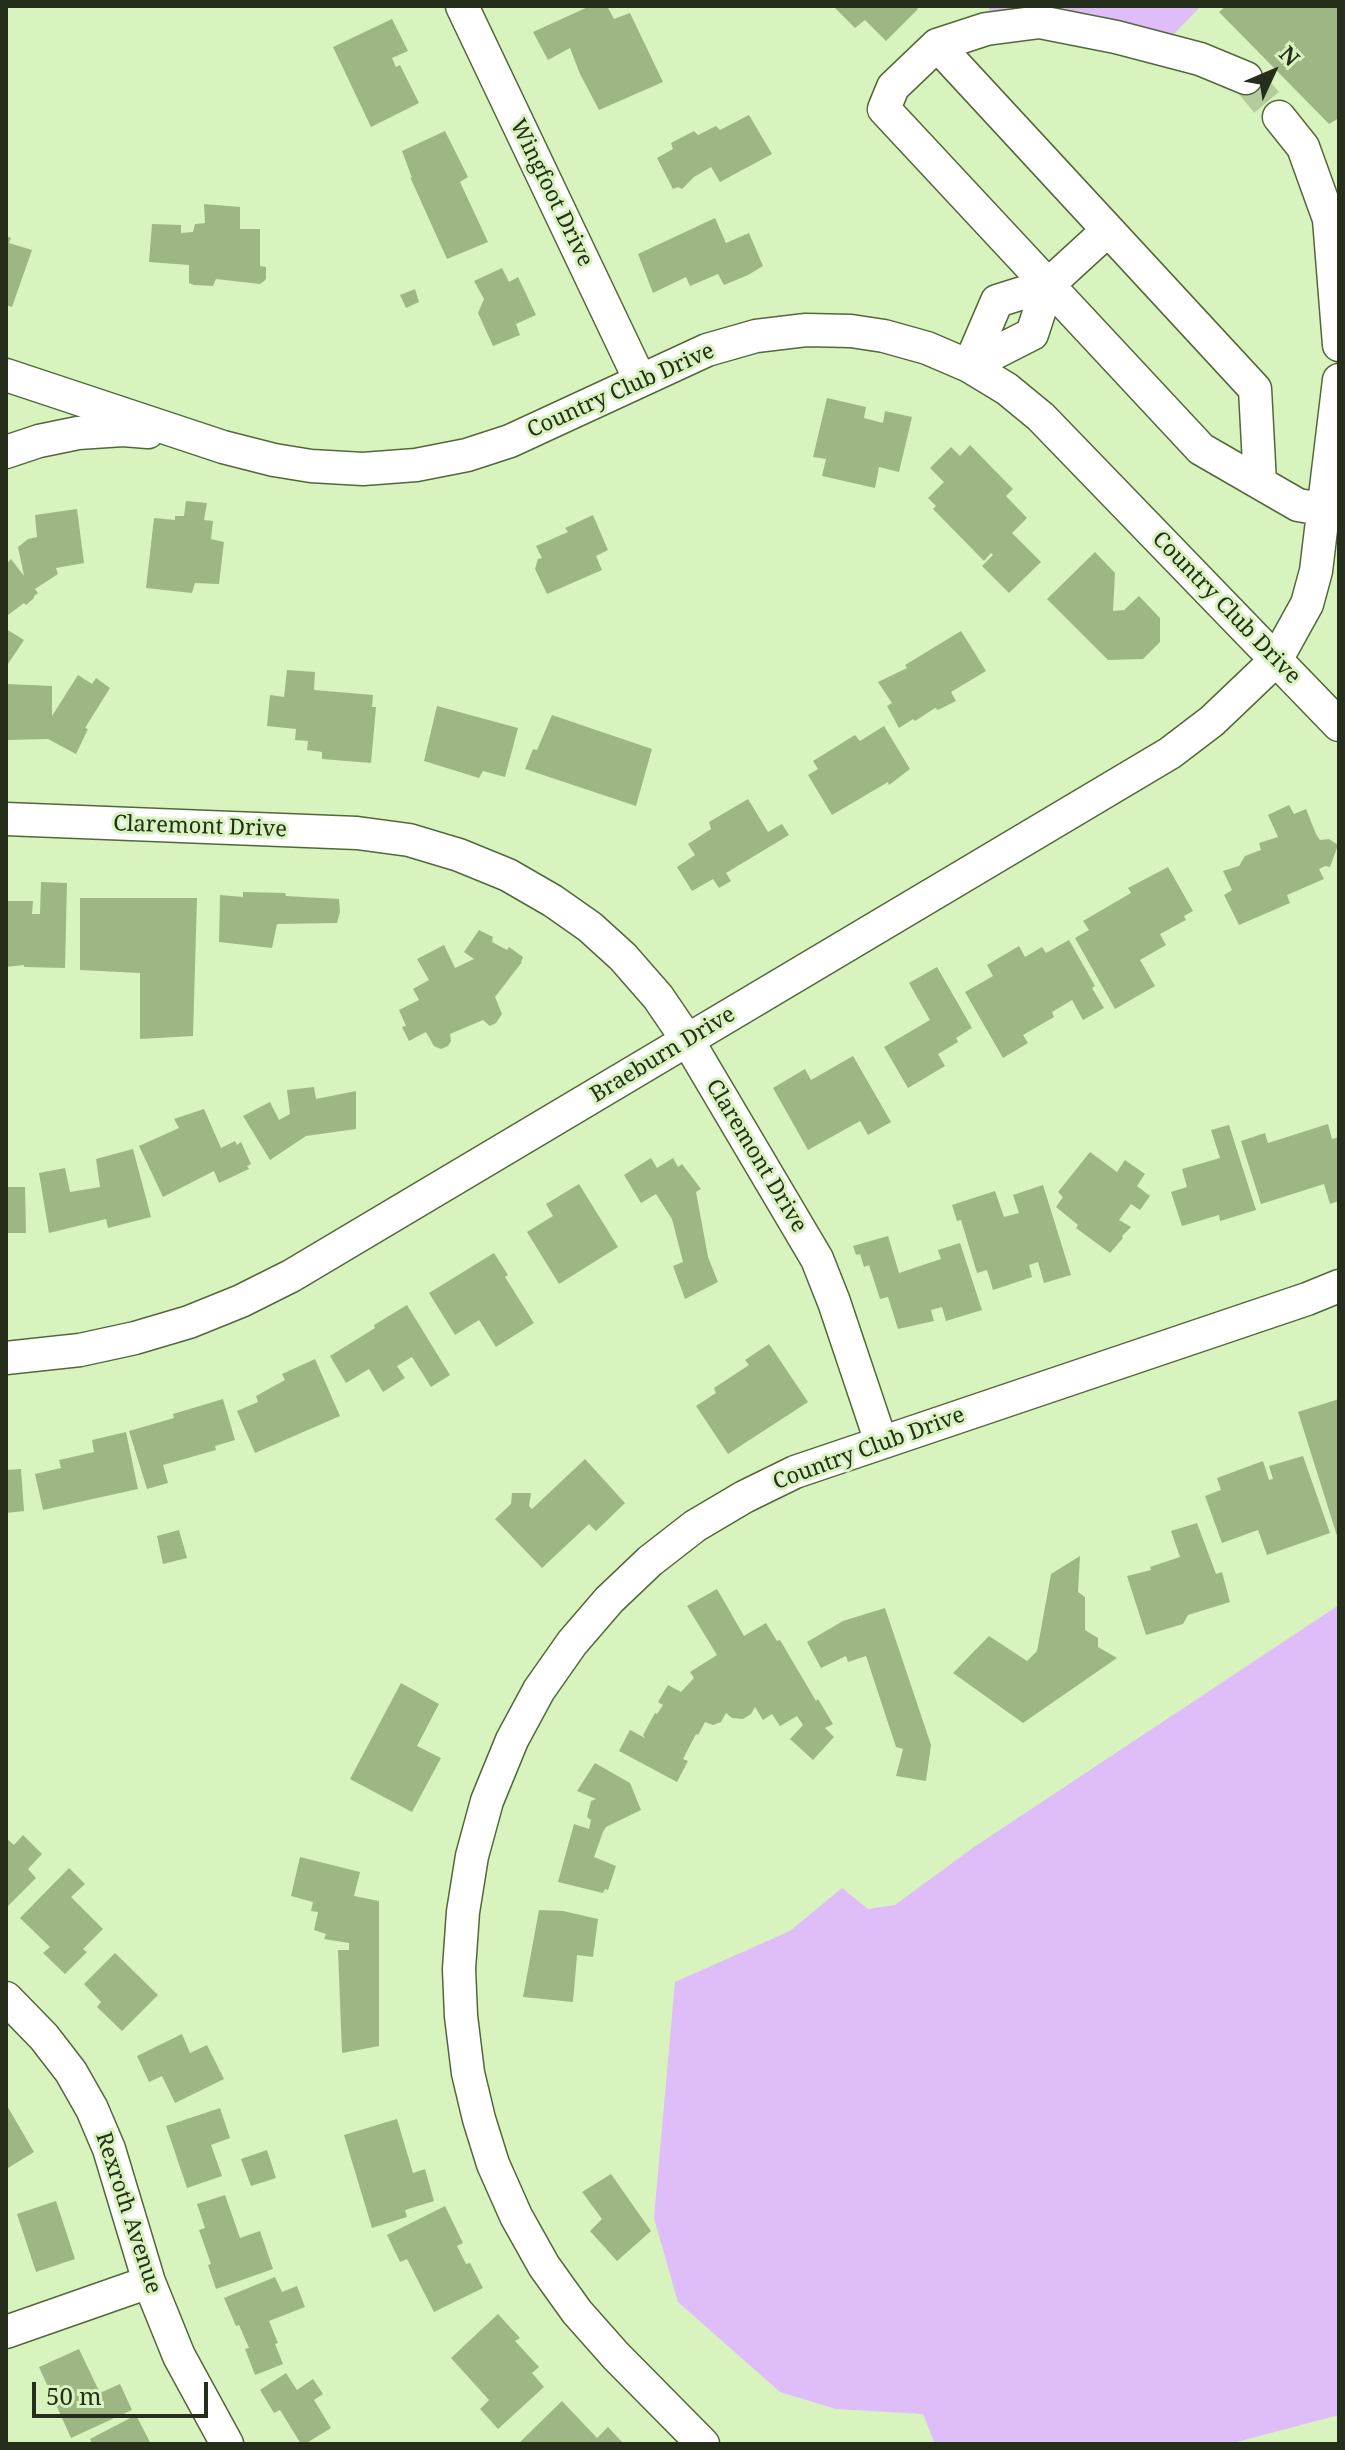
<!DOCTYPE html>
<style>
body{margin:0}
#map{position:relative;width:1345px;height:2450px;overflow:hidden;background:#d8f3be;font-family:"Noto Serif",serif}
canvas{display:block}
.frame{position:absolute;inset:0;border:8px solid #252e1a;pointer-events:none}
.north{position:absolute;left:1233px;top:32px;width:80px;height:80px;-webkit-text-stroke:6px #d8f3be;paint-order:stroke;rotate:46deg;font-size:22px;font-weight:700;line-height:32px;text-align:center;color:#252e1a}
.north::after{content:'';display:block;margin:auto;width:28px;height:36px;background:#252e1a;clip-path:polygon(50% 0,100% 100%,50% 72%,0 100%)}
.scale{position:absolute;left:32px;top:2382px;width:176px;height:36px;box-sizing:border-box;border:4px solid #252e1a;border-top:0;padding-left:10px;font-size:24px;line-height:28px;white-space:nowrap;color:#252e1a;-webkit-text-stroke:6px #d8f3be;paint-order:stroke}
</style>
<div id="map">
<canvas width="1345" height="2450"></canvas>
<div class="frame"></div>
<div class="north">N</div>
<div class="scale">50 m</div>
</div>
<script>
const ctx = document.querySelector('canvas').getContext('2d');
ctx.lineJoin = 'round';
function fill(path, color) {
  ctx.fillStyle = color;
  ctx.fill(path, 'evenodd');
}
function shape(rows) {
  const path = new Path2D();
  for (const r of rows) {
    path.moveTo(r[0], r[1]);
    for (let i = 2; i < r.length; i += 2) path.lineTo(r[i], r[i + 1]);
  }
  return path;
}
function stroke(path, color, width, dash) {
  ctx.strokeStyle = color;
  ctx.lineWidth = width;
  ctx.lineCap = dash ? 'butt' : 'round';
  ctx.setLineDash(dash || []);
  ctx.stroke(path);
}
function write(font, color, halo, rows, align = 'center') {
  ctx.font = font + ' "Noto Serif",serif';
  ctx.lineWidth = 6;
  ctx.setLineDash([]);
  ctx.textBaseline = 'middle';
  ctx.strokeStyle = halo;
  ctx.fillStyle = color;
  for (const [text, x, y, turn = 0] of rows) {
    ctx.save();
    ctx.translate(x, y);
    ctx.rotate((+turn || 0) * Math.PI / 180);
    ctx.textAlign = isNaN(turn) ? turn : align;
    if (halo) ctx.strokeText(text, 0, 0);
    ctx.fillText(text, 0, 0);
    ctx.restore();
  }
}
fill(shape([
 [988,6,1201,6,1170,38,991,14],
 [1339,1605,1339,2415,1229,2444,935,2444,923,2414,836,2409,780,2392,678,2302,654,2218,675,1982,790,1931,842,1888,868,1909,895,1905,974,1847]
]), '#debdf9');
fill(shape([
 [590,6,607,6,614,19,630,13,663,82,599,110,580,74,570,48,548,60,533,32],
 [833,6,915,6,918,9,886,41,865,20,855,28],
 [1226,6,1339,6,1339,118,1329,124,1219,12],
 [392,19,408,51,392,58,396,67,400,65,419,103,371,127,333,47],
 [749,115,772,154,720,182,711,167,694,177,682,189,678,187,673,189,657,158,673,149,671,143,694,131,698,135,716,126,720,130],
 [445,131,468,177,460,182,488,242,447,259,410,177,412,178,402,151],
 [204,204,240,207,240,229,260,229,260,266,266,267,266,279,263,282,260,284,216,279,213,286,194,285,189,283,189,265,149,262,152,224,181,225,181,233,193,232,195,224,205,223],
 [715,218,726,243,749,233,763,266,748,275,724,285,718,274,690,286,686,277,653,293,638,254],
 [6,236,11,238,9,243,32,250,12,307,6,305],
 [502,268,509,282,518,277,536,315,516,324,520,335,493,346,478,313,484,299,474,281],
 [415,289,419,302,406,308,400,295],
 [827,398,866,407,864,418,883,423,885,411,912,417,899,472,879,467,875,488,822,476,826,459,813,457],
 [970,445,1013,489,1006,496,1027,518,1012,533,1041,562,1009,593,982,566,993,555,991,553,984,561,933,509,936,506,928,498,944,482,930,468,951,447,960,456],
 [186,501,207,503,204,520,213,521,211,539,224,542,219,584,195,583,192,593,146,588,154,518,175,520,175,516,184,516],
 [77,509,84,563,56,568,58,574,35,589,38,593,34,596,34,598,26,605,24,603,8,615,6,564,11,559,24,576,18,547,28,539,37,537,35,515],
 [593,515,608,550,596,556,602,570,547,594,535,569,538,559,542,558,536,546,568,532,565,528],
 [1095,552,1115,573,1113,611,1124,610,1139,596,1160,618,1160,642,1143,659,1108,660,1047,599],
 [6,629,24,640,6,667],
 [961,631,986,671,951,692,956,701,938,710,935,708,915,721,913,719,899,728,887,706,892,703,878,682,907,668,905,665],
 [287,670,315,672,314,690,373,695,372,707,376,707,371,763,322,759,322,752,307,750,308,741,295,740,296,729,267,726,270,695,284,697],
 [78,675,92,684,96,678,110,688,85,728,88,729,76,754,48,739,6,740,6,684,52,686,52,716],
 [437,706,518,728,505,777,483,771,479,778,424,761],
 [552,715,652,749,636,806,525,769,533,749,537,750],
 [884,726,910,769,889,785,888,782,832,815,808,775,818,769,813,761,855,735,860,741],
 [748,799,768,832,782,824,789,835,726,873,731,881,719,888,713,879,692,891,677,867,695,855,688,844,711,829,709,822],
 [1289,805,1294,814,1306,809,1316,834,1320,840,1329,839,1338,845,1330,867,1325,866,1319,869,1324,879,1287,895,1290,903,1239,925,1224,895,1232,890,1223,871,1239,866,1245,856,1261,850,1259,843,1278,837,1268,815],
 [1168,867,1193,911,1184,916,1186,920,1160,934,1166,945,1140,960,1155,986,1115,1009,1075,938,1089,930,1083,921,1131,893,1128,888],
 [41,882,67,883,65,968,24,967,24,965,6,967,6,901,33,901,32,914,40,914],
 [243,892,285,893,286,896,339,899,340,912,337,923,277,924,272,948,219,942,220,895,243,897],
 [80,898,197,898,193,1036,140,1039,140,973,80,970],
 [479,930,493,937,492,942,507,950,509,947,523,957,521,962,522,962,495,997,502,1014,496,1023,490,1026,483,1020,450,1034,451,1041,448,1046,441,1049,434,1046,426,1032,409,1041,402,1027,406,1026,399,1010,419,1000,413,989,429,980,417,959,444,945,455,968,474,959,464,952],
 [1069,940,1095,986,1092,988,1104,1008,1083,1020,1072,1000,1052,1012,1054,1017,1023,1035,1028,1043,1003,1058,965,992,993,976,987,965,1019,946,1025,957,1042,947,1046,953],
 [937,967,972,1028,956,1038,958,1042,938,1054,945,1066,908,1088,884,1047,930,1020,909,983],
 [853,1056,891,1122,868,1135,860,1121,808,1150,773,1088,805,1069,811,1080],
 [314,1087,316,1099,356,1091,356,1129,306,1136,270,1160,243,1116,270,1102,279,1120,290,1114,287,1090],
 [204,1109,221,1148,235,1141,237,1145,241,1142,251,1164,247,1166,249,1169,219,1183,214,1171,163,1197,139,1146,179,1128,174,1119],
 [1328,1124,1332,1139,1339,1137,1339,1201,1330,1204,1324,1184,1261,1204,1241,1141,1265,1133,1268,1143],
 [1229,1125,1256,1210,1220,1221,1219,1215,1182,1226,1171,1192,1187,1187,1182,1169,1220,1158,1211,1130],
 [133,1149,151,1217,108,1228,106,1219,49,1233,39,1173,65,1168,70,1192,100,1187,96,1159],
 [1090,1152,1117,1172,1125,1160,1145,1174,1137,1186,1150,1196,1140,1210,1131,1204,1119,1220,1131,1227,1122,1236,1123,1238,1110,1253,1076,1228,1078,1225,1056,1207,1063,1197,1058,1192],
 [651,1158,657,1168,673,1158,678,1167,682,1164,701,1189,696,1192,708,1257,718,1282,685,1299,673,1266,683,1262,672,1219,656,1194,641,1203,624,1175],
 [579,1184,618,1247,559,1284,527,1232,553,1216,546,1204],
 [1043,1185,1071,1275,1044,1283,1038,1262,1029,1265,1032,1277,993,1290,987,1270,977,1273,961,1220,957,1221,952,1205,995,1191,1004,1217,1019,1213,1013,1195],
 [6,1187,25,1187,26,1233,6,1233],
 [888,1236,899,1273,941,1259,938,1250,960,1243,982,1310,946,1321,942,1307,931,1310,934,1321,898,1329,888,1297,880,1299,869,1265,864,1267,860,1254,856,1255,853,1246],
 [494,1253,508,1275,505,1277,534,1323,496,1347,479,1320,455,1335,429,1293],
 [407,1305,450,1375,431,1387,412,1357,397,1366,405,1378,383,1392,369,1369,346,1383,330,1356,375,1328,374,1325],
 [769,1344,808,1402,728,1454,696,1406,716,1393,714,1388,749,1365,745,1360],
 [315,1359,340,1416,255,1453,237,1411,258,1402,256,1396,285,1380,282,1374],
 [223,1399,235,1440,215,1446,216,1450,163,1465,168,1483,147,1489,129,1431,174,1418,173,1414],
 [1339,1399,1339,1539,1338,1539,1298,1412],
 [126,1432,138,1489,43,1510,35,1474,61,1468,59,1460,94,1452,92,1440],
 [1303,1456,1330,1533,1267,1555,1258,1530,1222,1543,1205,1496,1221,1490,1217,1478,1263,1461,1269,1480,1273,1479,1269,1466],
 [585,1459,625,1503,596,1531,589,1524,542,1568,495,1519,511,1504,512,1493,531,1493,529,1506,532,1509],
 [21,1469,24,1511,6,1513,6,1470],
 [1197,1523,1216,1574,1222,1572,1230,1602,1188,1615,1183,1624,1146,1635,1127,1576,1151,1570,1150,1567,1180,1557,1171,1531],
 [179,1530,187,1558,163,1564,157,1536],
 [1080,1556,1078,1592,1085,1597,1085,1630,1098,1638,1098,1647,1117,1658,1023,1723,953,1673,989,1636,1027,1661,1037,1651,1051,1574],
 [717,1589,744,1636,766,1623,777,1641,780,1640,816,1701,818,1699,833,1724,825,1728,834,1737,813,1760,790,1739,803,1725,797,1716,780,1726,772,1714,763,1720,755,1707,751,1714,743,1719,732,1718,726,1713,721,1722,713,1725,705,1722,698,1735,696,1734,683,1759,688,1761,677,1782,619,1751,630,1730,645,1738,643,1735,655,1713,657,1714,663,1705,658,1702,668,1685,681,1692,694,1678,690,1672,717,1655,687,1606],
 [885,1608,931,1745,926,1781,896,1776,903,1749,896,1747,866,1656,848,1662,846,1656,821,1668,807,1642,843,1621],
 [401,1683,439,1704,417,1746,441,1758,412,1812,350,1779],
 [595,1763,630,1783,641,1810,606,1827,603,1832,594,1857,616,1866,608,1890,605,1889,603,1893,558,1882,574,1824,589,1829,591,1820,587,1817,591,1801,596,1799,577,1791],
 [23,1835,42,1854,28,1869,36,1878,6,1908,6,1838,14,1845],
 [300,1857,360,1872,354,1896,379,1901,379,2046,342,2053,338,1950,349,1950,349,1943,324,1939,326,1934,314,1930,318,1912,311,1911,313,1902,291,1896],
 [69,1868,85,1884,71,1897,103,1929,83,1949,87,1952,65,1974,43,1953,50,1947,20,1918],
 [539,1910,563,1911,598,1919,593,1957,577,1955,573,2002,523,1997],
 [115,1953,158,1995,122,2031,97,2007,101,2002,84,1984],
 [182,2034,190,2053,207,2045,224,2079,175,2103,162,2076,149,2082,137,2056],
 [6,2104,34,2152,8,2168,6,2164],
 [220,2108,230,2138,211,2145,222,2176,187,2188,166,2126],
 [397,2119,413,2173,425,2169,434,2201,405,2210,407,2217,372,2228,344,2135],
 [267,2150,276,2178,251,2186,241,2159],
 [611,2174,651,2231,617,2261,590,2231,602,2219,582,2192],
 [225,2195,240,2238,260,2231,273,2269,216,2289,208,2265,211,2264,199,2230,205,2228,197,2204],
 [56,2201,75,2259,36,2272,17,2214],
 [445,2206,463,2243,457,2246,466,2264,470,2263,483,2288,434,2312,407,2259,400,2262,387,2235],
 [275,2277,282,2292,297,2286,305,2307,269,2321,278,2343,275,2344,283,2364,255,2375,245,2349,249,2348,239,2325,236,2326,224,2298],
 [498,2314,520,2338,515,2341,539,2367,532,2373,544,2387,498,2429,480,2409,489,2400,451,2358],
 [79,2349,100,2393,120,2384,132,2410,71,2438,39,2367],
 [286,2373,297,2390,313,2379,323,2394,314,2400,331,2428,305,2444,301,2444,280,2410,274,2413,260,2390],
 [562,2401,597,2438,608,2427,624,2444,518,2444],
 [136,2415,151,2444,92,2444,90,2439]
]), '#9eb684');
stroke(shape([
 [1246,78,1279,117]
]), '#b4cc9d', 32, [32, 16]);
const minor = shape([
 [462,6,640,380],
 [937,45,1255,389,1260,483],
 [1246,78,1200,59,1116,37,1040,22,986,29,937,45,893,87,884,109,1201,449,1298,505,1339,512],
 [1279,117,1303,147,1329,219,1339,345],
 [1048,285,1032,334,969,366,997,301,1048,285],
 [1048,285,1107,231],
 [6,375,223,447,274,460,311,466,363,469,416,465,467,455,510,441,707,350,756,336,806,330,851,331,884,336,927,348,969,366,1007,389,1041,417,1339,725],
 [6,452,39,441,78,433,123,430,148,432],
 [6,819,357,833,409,840,459,855,508,875,553,901,590,927,623,957,658,997,688,1041,817,1259,834,1302,881,1442],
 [6,1358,80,1350,135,1338,189,1322,241,1301,291,1276,1170,753,1212,721,1276,660,1307,604,1316,571,1339,380],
 [6,1998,44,2037,71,2072,92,2109,109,2149,149,2282,179,2356,227,2444],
 [6,2332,149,2282],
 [703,2444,616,2356,577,2312,544,2266,516,2216,493,2164,479,2119,468,2073,461,2016,459,1969,463,1912,472,1856,487,1801,512,1740,539,1690,572,1643,609,1600,650,1561,695,1526,744,1497,795,1472,1307,1299,1339,1286]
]);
stroke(minor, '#52683a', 35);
stroke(minor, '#fff', 32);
write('22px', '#252e1a', '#d8f3be', [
 ["Wingfoot Drive",551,193,64],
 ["Country Club Drive",621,391,-24],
 ["Country Club Drive",1226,608,46],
 ["Claremont Drive",200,827,2],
 ["Braeburn Drive",663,1055,-31],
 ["Claremont Drive",756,1156,59],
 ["Country Club Drive",869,1449,-20],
 ["Rexroth Avenue",128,2213,72]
]);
</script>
